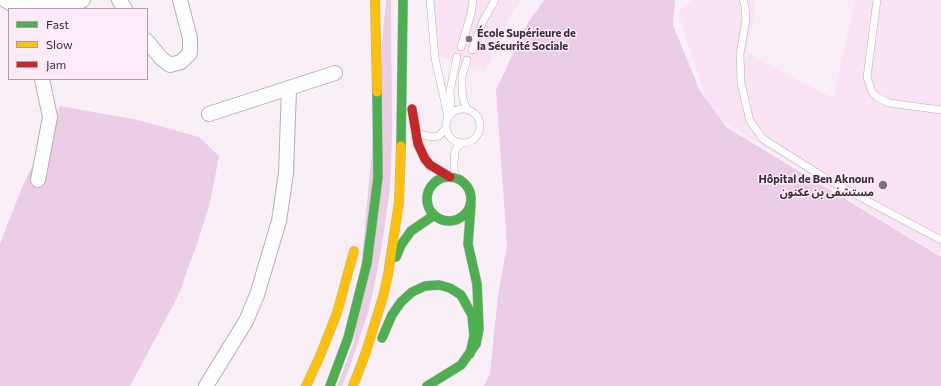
<!DOCTYPE html>
<meta charset="utf-8">
<style>
body{margin:0}
#map{position:relative;width:941px;height:386px;overflow:hidden;background:#f9eff7;font-family:Commissioner,sans-serif}
canvas{display:block}
.legend{position:absolute;left:8px;top:8px;width:140px;height:72px;box-sizing:border-box;background:#fdebf9;border:1px solid #af9fab;margin:0;padding:5px 7px;list-style:none;font-size:12px;color:#392e37}
.legend li{display:flex;align-items:center;gap:8px;height:20px}
.legend b{width:20px;border:1px solid #af9fab}
</style>
<div id="map">
<canvas width="941" height="386"></canvas>
<ul class="legend">
<li><b style="height:5px;background:#4caf50"></b>Fast</li>
<li><b style="height:5px;background:#ffc107"></b>Slow</li>
<li><b style="height:5px;background:#c62828"></b>Jam</li>
</ul>
</div>
<script>
const ctx = document.querySelector('canvas').getContext('2d');
ctx.lineJoin = 'round';
function fill(path, color) {
  ctx.fillStyle = color;
  ctx.fill(path, 'evenodd');
}
function shape(rows) {
  const path = new Path2D();
  for (const r of rows) {
    if (r.length === 3) {
      path.moveTo(r[0] + r[2], r[1]);
      path.arc(r[0], r[1], r[2], 0, 2 * Math.PI);
      continue;
    }
    path.moveTo(r[0], r[1]);
    for (let i = 2; i < r.length; i += 2) path.lineTo(r[i], r[i + 1]);
  }
  return path;
}
function stroke(path, color, width, dash) {
  ctx.strokeStyle = color;
  ctx.lineWidth = width;
  ctx.lineCap = dash ? 'butt' : 'round';
  ctx.setLineDash(dash || []);
  ctx.stroke(path);
}
function write(font, color, halo, rows, align = 'center') {
  ctx.font = font + ' Commissioner,"Noto Sans Arabic",sans-serif';
  ctx.lineWidth = 3;
  ctx.setLineDash([]);
  ctx.textBaseline = 'middle';
  ctx.strokeStyle = halo;
  ctx.fillStyle = color;
  for (const [text, x, y, turn = 0] of rows) {
    ctx.save();
    ctx.translate(x, y);
    ctx.rotate((+turn || 0) * Math.PI / 180);
    ctx.textAlign = isNaN(turn) ? turn : align;
    if (halo) ctx.strokeText(text, 0, 0);
    ctx.fillText(text, 0, 0);
    ctx.restore();
  }
}
fill(shape([
 [433,0,520,0,511,15,485,72,439,56],
 [692,0,755,0,755,16,747,45,749,51,756,58,833,98,855,0,941,0,941,256,710,113,678,12]
]), '#fbe3f6');
fill(shape([
 [386,0,391,0,392,135,390,188,383,239,376,277,368,313,350,366,342,386,337,386,354,342],
 [544,0,675,0,673,25,700,91,726,127,941,257,941,386,484,386,490,373,498,296,507,245,496,90,526,26],
 [60,106,138,120,199,137,219,156,210,203,198,241,178,296,130,386,0,386,0,244,21,190]
]), '#eccde6');
const lane = shape([
 [430,0,435,58,448,117],
 [743,0,745,6,746,20,740,54,741,83,750,121,763,139,830,181,941,240],
 [877,0,867,77,872,92,877,97,889,103,941,110],
 [461,47,471,14,473,0],
 [472,50,483,21,495,0],
 [467,60,462,76,462,87,463,99,467,109],
 [463,126,17],
 [451,113,450,90,457,57],
 [419,134,432,137,439,136,446,128],
 [456,175,454,172,454,162,455,151,457,147,463,143]
]);
const street = shape([
 [5,0,13,5,32,3,79,2,83,0],
 [119,0,125,9],
 [147,41,161,58,170,65,181,62,190,53,190,38,180,0],
 [209,114,335,73],
 [38,180,50,117,42,79],
 [206,386,246,321,257,295,279,221,286,173,289,89]
]);
const fast = shape([
 [401,146,403,0],
 [449,199,22],
 [396,257,401,245,411,231,433,216],
 [382,338,392,315,401,302,412,292,425,286,439,285,450,288,461,295,472,315,474,336,470,354],
 [330,386,348,338,367,263,378,177,377,92],
 [427,386,461,365,476,344,479,329,477,284,468,244,471,204]
]);
const slow = shape([
 [375,0,377,92],
 [306,386,320,356,337,313,354,251],
 [353,386,365,355,383,297,388,275,399,202,401,146]
]);
const jam = shape([
 [412,109,418,144,425,159,430,165,450,177]
]);
stroke(lane, '#b8aeb6', 8);
stroke(street, '#b8aeb6', 16);
stroke(fast, '#b8aeb6', 10);
stroke(slow, '#b8aeb6', 10);
stroke(jam, '#b8aeb6', 10);
stroke(lane, '#fefdfe', 7);
stroke(street, '#fefdfe', 14);
stroke(fast, '#4caf50', 9);
stroke(slow, '#ffc107', 9);
stroke(jam, '#c62828', 9);
for (const [x, y, r, color] of [
 [469,39,4,"#7c727a"],
 [883,185,5,"#7c727a"]
]) {
  const dot = new Path2D();
  dot.arc(x, y, r, 0, 2 * Math.PI);
  ctx.fillStyle = color;
  ctx.fill(dot);
  stroke(dot, '#fdebf9', 1.5);
}
write('bold 11px', '#392e37', '#fdebf9', [
 ["École Supérieure de",477,33],
 ["la Sécurité Sociale",477,46],
 ["Hôpital de Ben Aknoun",874,179,"right"],
 ["مستشفى بن عكنون",874,192,"right"]
], 'left');
</script>
